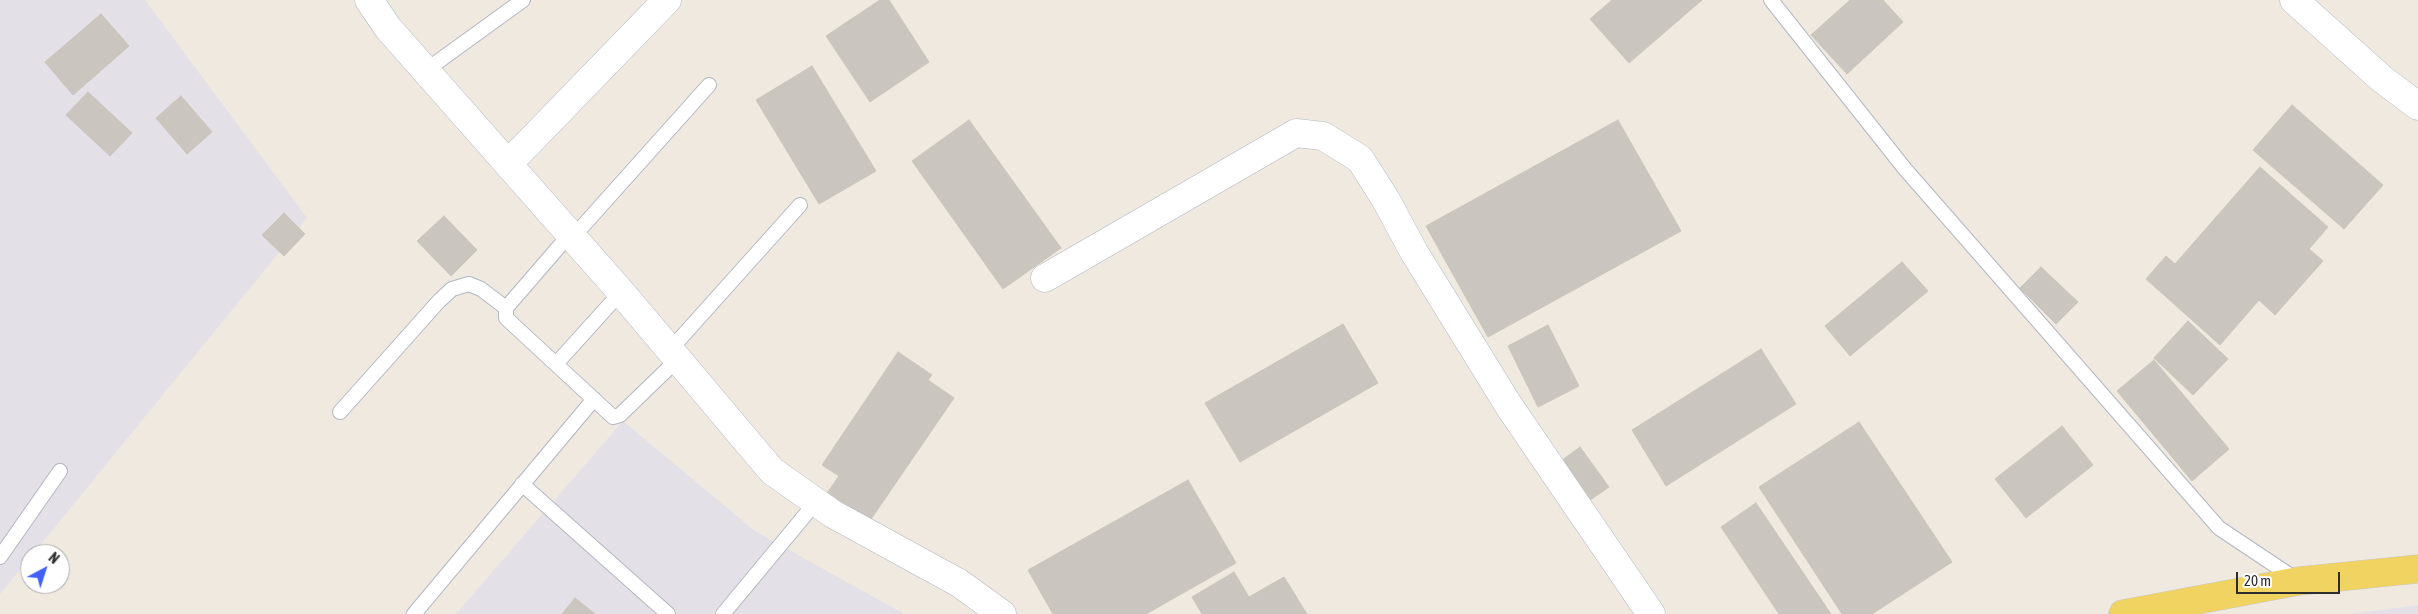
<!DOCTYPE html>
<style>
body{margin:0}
#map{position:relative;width:2418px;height:614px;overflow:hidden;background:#efe9e0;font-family:"Asap Condensed",sans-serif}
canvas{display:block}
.north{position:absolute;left:20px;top:544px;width:50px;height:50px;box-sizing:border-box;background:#fff;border:1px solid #ababab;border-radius:50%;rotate:40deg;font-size:14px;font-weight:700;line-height:20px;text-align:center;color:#2d2d2d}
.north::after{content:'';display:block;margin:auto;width:18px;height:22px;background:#4160fa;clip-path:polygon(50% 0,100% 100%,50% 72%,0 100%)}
.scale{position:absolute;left:2236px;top:572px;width:104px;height:22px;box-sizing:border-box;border:2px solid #2d2d2d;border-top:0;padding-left:6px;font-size:15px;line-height:18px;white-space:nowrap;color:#2d2d2d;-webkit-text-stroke:4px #fff;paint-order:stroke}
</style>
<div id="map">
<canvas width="2418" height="614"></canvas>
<div class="north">N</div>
<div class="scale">20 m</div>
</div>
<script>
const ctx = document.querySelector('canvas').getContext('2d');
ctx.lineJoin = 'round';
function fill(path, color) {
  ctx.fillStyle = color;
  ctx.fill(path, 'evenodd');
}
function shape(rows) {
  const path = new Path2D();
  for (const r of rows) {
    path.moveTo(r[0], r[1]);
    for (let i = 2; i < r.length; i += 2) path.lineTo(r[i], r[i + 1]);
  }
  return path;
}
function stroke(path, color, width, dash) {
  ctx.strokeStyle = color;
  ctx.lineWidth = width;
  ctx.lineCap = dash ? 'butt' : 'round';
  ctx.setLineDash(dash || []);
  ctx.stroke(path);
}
fill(shape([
 [0,0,145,0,307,218,33,554,30,554,30,557,0,594],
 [623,421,755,531,904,614,456,614],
 [2418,605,2418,614,2351,614]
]), '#e3e0e7');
const building = shape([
 [880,0,889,0,929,62,870,102,826,36,880,0],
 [1612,0,1702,0,1629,63,1590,19,1612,0],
 [1850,0,1883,0,1903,22,1847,74,1811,35,1850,0],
 [101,14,129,46,73,95,45,62,101,14],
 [812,66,876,171,819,204,756,100,812,66],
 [88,92,132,133,110,156,66,115,88,92],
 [181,96,212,132,187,154,156,118,181,96],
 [2292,105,2383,185,2344,229,2253,150,2292,105],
 [969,120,1061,248,1003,289,912,161,969,120],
 [1618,120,1681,231,1488,337,1426,226,1618,120],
 [2260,167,2328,227,2309,249,2323,261,2275,315,2259,300,2220,345,2146,279,2166,256,2175,264,2260,167],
 [284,213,305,234,284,256,262,235,284,213],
 [444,216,477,250,451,276,417,241,444,216],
 [1902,262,1928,291,1850,356,1825,326,1902,262],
 [2041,267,2078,302,2056,324,2020,288,2041,267],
 [2188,321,2228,359,2193,395,2154,358,2188,321],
 [1343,324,1378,383,1240,462,1205,403,1343,324],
 [1548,325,1579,386,1538,407,1508,346,1548,325],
 [1761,349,1796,404,1666,486,1632,430,1761,349],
 [898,352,932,375,928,380,954,398,867,525,825,496,839,476,822,465,898,352],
 [2154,360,2229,449,2192,481,2117,391,2154,360],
 [1859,422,1952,562,1872,614,1842,614,1759,487,1859,422],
 [2062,426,2093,465,2026,518,1995,479,2062,426],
 [1580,447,1609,487,1583,505,1554,466,1580,447],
 [1188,480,1236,563,1146,614,1053,614,1028,570,1188,480],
 [1756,503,1831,614,1779,614,1721,527,1756,503],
 [1234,572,1249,597,1284,577,1307,614,1202,614,1192,597,1234,572],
 [575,598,595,614,562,614,575,598]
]);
fill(building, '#cac6bf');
stroke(building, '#cac5b9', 1);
const service = shape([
 [1771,0,1905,169,2219,528,2297,580],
 [425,71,523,0],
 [570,234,506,308,506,318,613,417,620,415,678,359],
 [573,237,709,85],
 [670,350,800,205],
 [556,364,621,292],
 [340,412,439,301,452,289,469,284,481,289,506,308],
 [522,484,668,614],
 [0,557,60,471],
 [414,614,594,399],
 [723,614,816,502]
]);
const minor = shape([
 [2294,0,2382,79,2418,106],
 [508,164,667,0],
 [1045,278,1296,133,1323,136,1360,159,1386,200,1414,252,1509,406,1651,614]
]);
const tertiary = shape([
 [369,0,388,28,621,292,772,471,833,514,959,583,1002,614]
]);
const primary = shape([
 [2123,614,2299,581,2418,569]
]);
stroke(service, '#b3b6c1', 16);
stroke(minor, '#b3b6c1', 29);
stroke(tertiary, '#b3b6c1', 29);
stroke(primary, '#c8c8c8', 29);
stroke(service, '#fff', 14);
stroke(minor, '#fff', 28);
stroke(tertiary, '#fff', 28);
stroke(primary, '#f1d362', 28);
</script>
